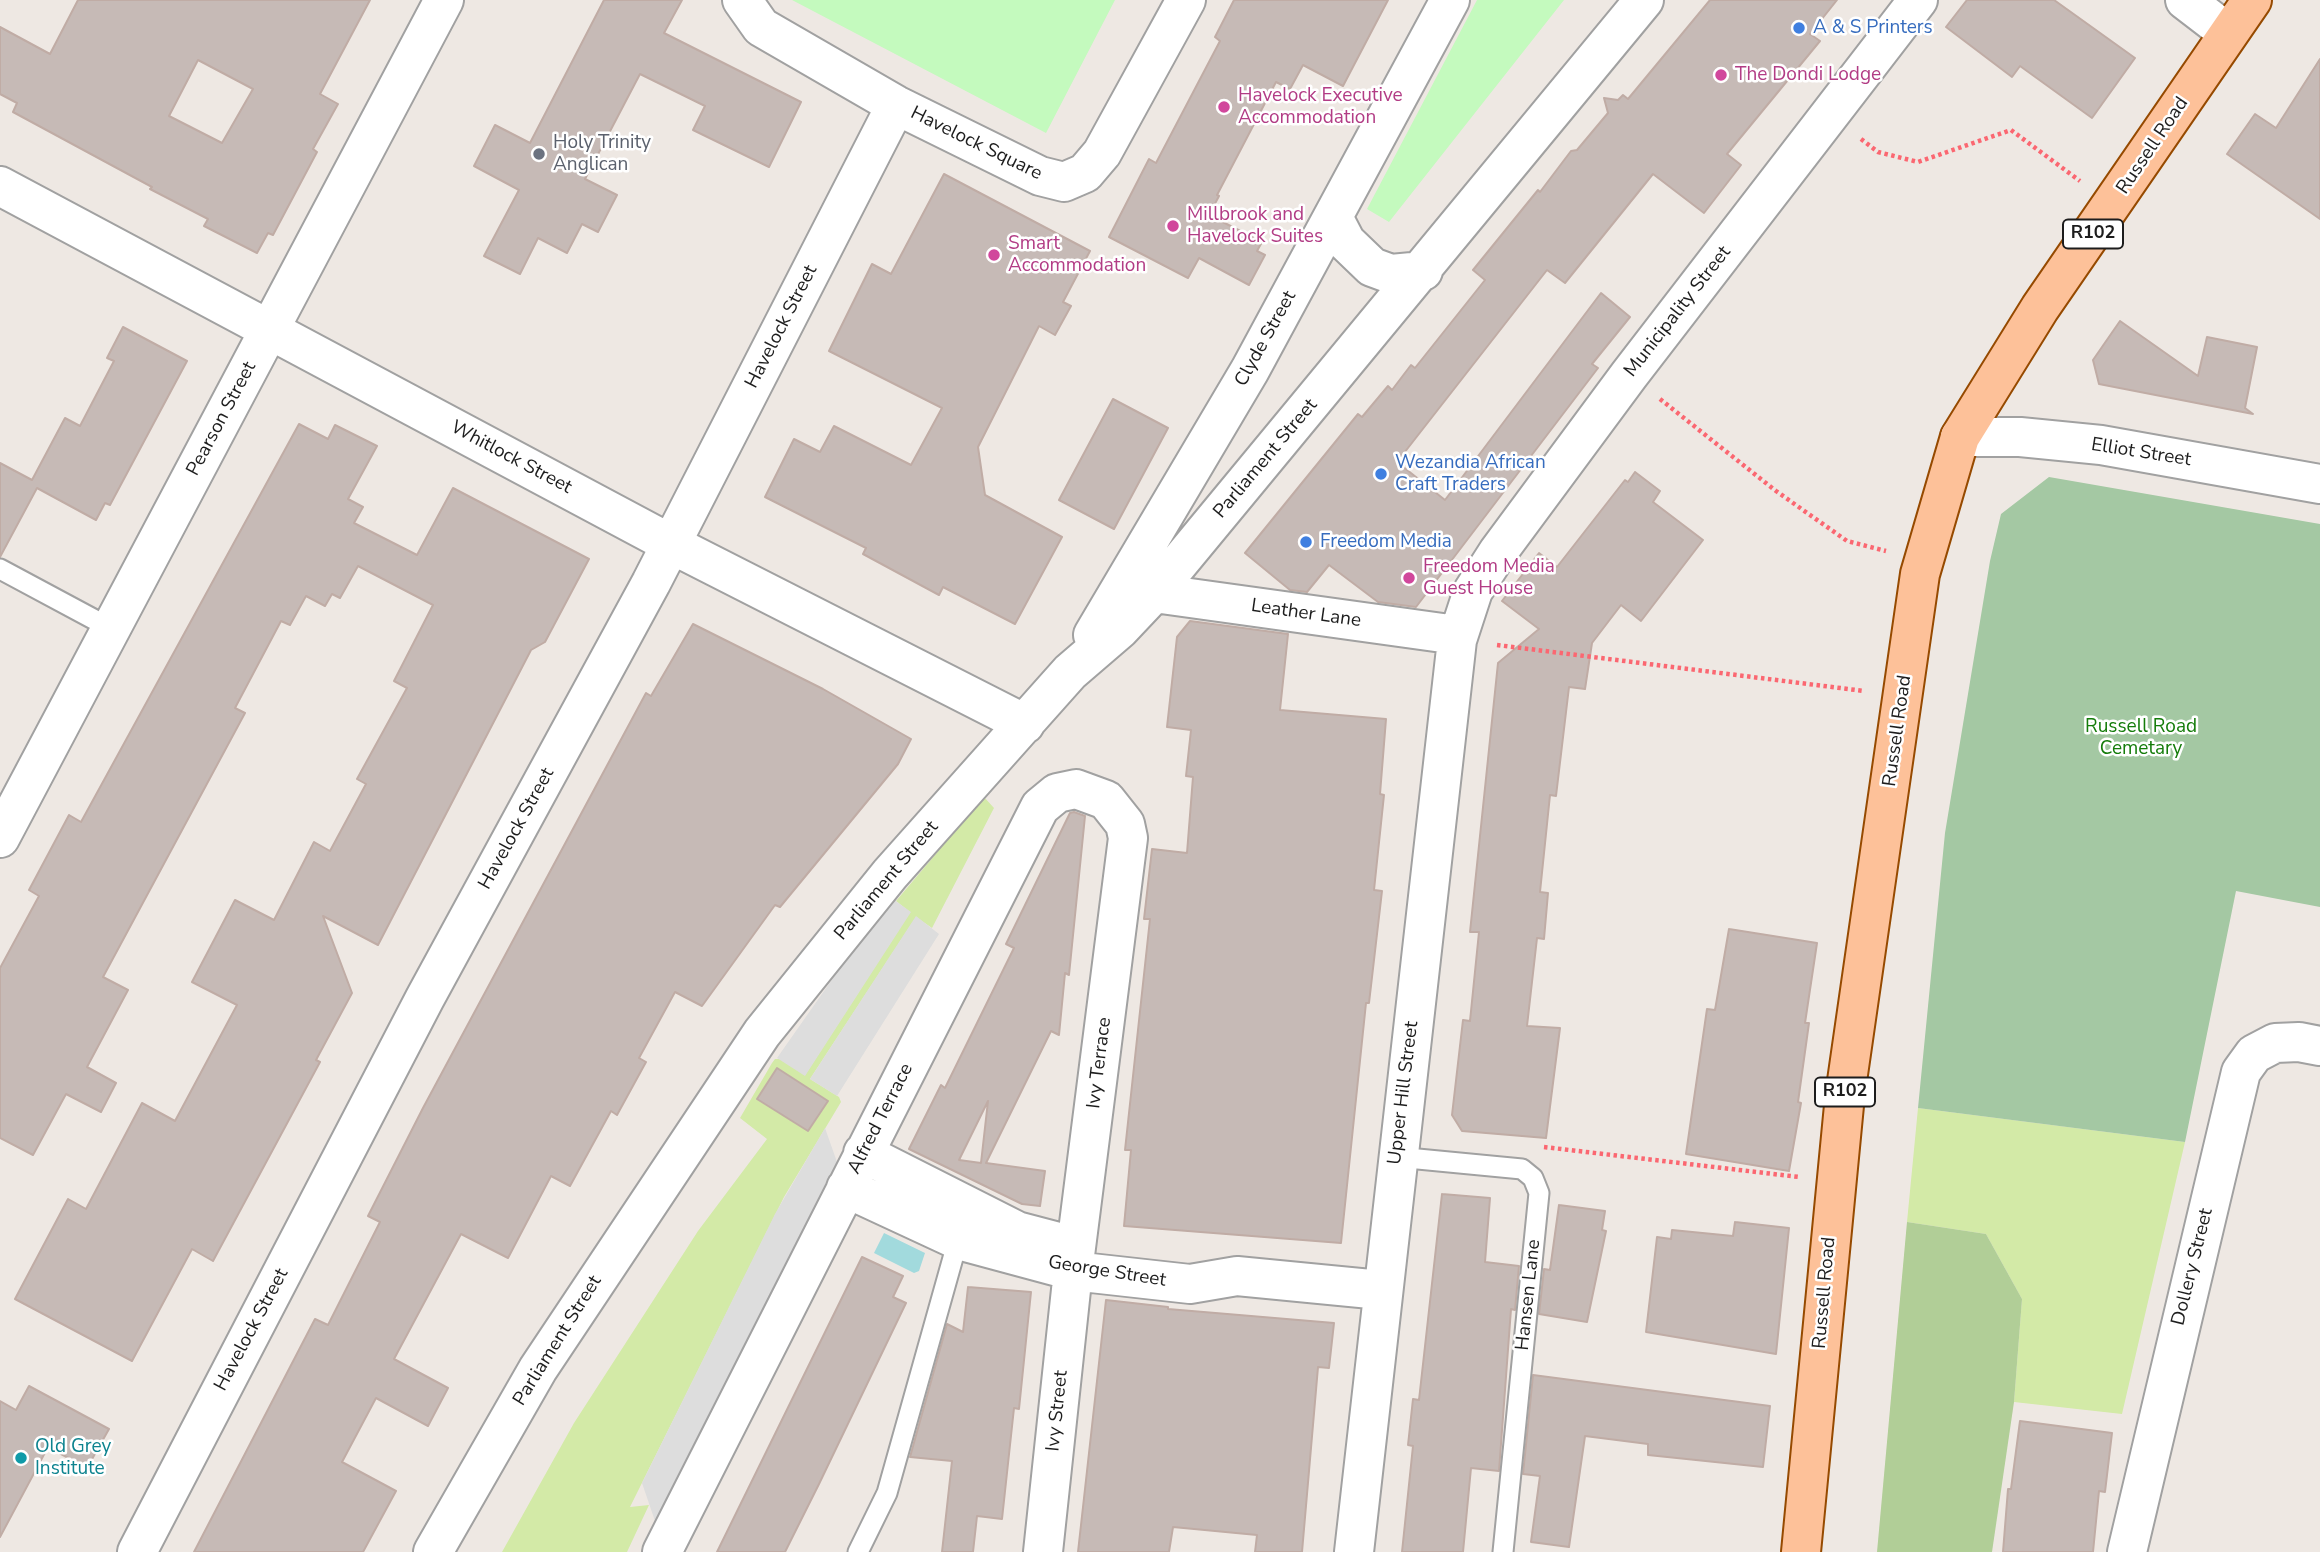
<!DOCTYPE html>
<style>
body{margin:0}
canvas{display:block;background:#eee8e3}
</style>
<canvas width="2320" height="1552"></canvas>
<script>
const ctx = document.querySelector('canvas').getContext('2d');
ctx.lineJoin = 'round';
function fill(path, color) {
  ctx.fillStyle = color;
  ctx.fill(path, 'evenodd');
}
function shape(rows) {
  const path = new Path2D();
  for (const r of rows) {
    path.moveTo(r[0], r[1]);
    for (let i = 2; i < r.length; i += 2) path.lineTo(r[i], r[i + 1]);
  }
  return path;
}
function stroke(path, color, width, dash) {
  ctx.strokeStyle = color;
  ctx.lineWidth = width;
  ctx.lineCap = dash ? 'butt' : 'round';
  ctx.setLineDash(dash || []);
  ctx.stroke(path);
}
function write(font, color, halo, rows, align = 'center') {
  ctx.font = font + ' "Nunito Sans",sans-serif';
  ctx.lineWidth = 5;
  ctx.setLineDash([]);
  ctx.textBaseline = 'middle';
  ctx.strokeStyle = halo;
  ctx.fillStyle = color;
  for (const [text, x, y, turn = 0] of rows) {
    ctx.save();
    ctx.translate(x, y);
    ctx.rotate((+turn || 0) * Math.PI / 180);
    ctx.textAlign = isNaN(turn) ? turn : align;
    if (halo) ctx.strokeText(text, 0, 0);
    ctx.fillText(text, 0, 0);
    ctx.restore();
  }
}
fill(shape([
 [984,797,994,808,932,928,916,917,810,1079,839,1097,841,1102,784,1197,630,1507,649,1505,627,1552,502,1552,574,1423,698,1231,767,1139,740,1118,772,1063,775,1059,781,1059,805,1075,910,912,896,901],
 [1918,1108,2185,1142,2122,1414,2014,1402,2022,1299,1986,1234,1907,1222]
]), '#d3eaa7');
fill(shape([
 [1907,1222,1986,1234,2022,1299,2014,1402,1992,1552,1877,1552]
]), '#b1ce97');
fill(shape([
 [2049,477,2320,524,2320,907,2236,891,2185,1142,1918,1108,1945,833,1990,561,2001,514]
]), '#a4c8a3');
fill(shape([
 [792,0,1115,0,1046,133],
 [1477,0,1564,0,1389,222,1367,209]
]), '#c4fabe');
fill(shape([
 [890,897,911,912,805,1076,777,1058],
 [916,916,939,934,837,1096,810,1079],
 [825,1128,837,1162,656,1524,642,1483,775,1214]
]), '#ddd');
fill(shape([
 [884,1233,925,1253,919,1271,914,1273,874,1253]
]), '#a2dadd');
const building = shape([
 [78,0,370,0,320,94,338,104,313,149,317,152,273,235,268,233,257,253,204,226,208,219,150,189,152,187,13,112,17,103,0,94,0,27,50,54,78,0],
 [198,60,253,89,222,143,169,116,198,60],
 [604,0,682,0,664,33,801,102,769,167,693,130,705,106,640,74,585,179,617,195,598,232,582,224,567,253,538,238,520,274,484,256,519,190,474,166,495,125,530,143,604,0],
 [1234,0,1388,0,1343,86,1303,65,1290,89,1276,82,1217,195,1219,196,1209,215,1262,242,1257,251,1265,255,1249,285,1199,258,1188,278,1109,237,1149,159,1156,163,1220,41,1215,37,1234,0],
 [1710,0,1837,0,1810,34,1820,41,1727,154,1741,165,1704,213,1653,174,1565,283,1547,270,1397,462,1445,500,1601,293,1630,317,1592,364,1598,368,1416,607,1378,602,1329,565,1307,592,1290,590,1245,553,1358,414,1362,417,1388,386,1392,390,1411,365,1415,368,1485,280,1473,270,1538,190,1540,192,1571,151,1577,150,1608,113,1604,98,1618,100,1623,95,1628,99,1710,0],
 [1967,0,2054,0,2135,58,2092,118,2020,66,2012,77,1946,27,1967,0],
 [2320,59,2320,219,2227,154,2255,114,2276,128,2320,59],
 [944,174,1090,251,1063,302,1071,306,1055,335,1039,326,978,447,985,495,1062,537,1015,624,943,587,939,595,863,554,866,548,765,497,794,439,820,452,834,426,911,465,942,408,829,351,872,264,891,274,944,174],
 [2120,321,2198,376,2207,337,2257,347,2245,408,2253,414,2099,384,2093,360,2120,321],
 [123,327,187,361,110,505,105,503,96,520,37,488,0,557,0,463,32,480,65,418,80,426,114,361,107,358,123,327],
 [1113,399,1168,428,1114,529,1059,500,1113,399],
 [299,424,328,439,335,425,377,446,348,499,363,507,354,523,417,555,453,488,589,559,545,642,531,650,378,945,323,916,352,993,316,1060,320,1062,213,1261,192,1249,132,1361,15,1299,68,1199,86,1209,142,1103,175,1121,237,1005,192,982,235,900,274,920,314,842,330,851,366,784,357,779,407,688,394,681,433,605,358,566,340,598,332,594,325,606,306,596,290,625,281,621,235,708,245,713,103,977,128,990,87,1067,116,1083,101,1112,66,1094,33,1155,0,1138,0,968,39,896,29,890,69,815,81,822,299,424],
 [1635,472,1660,491,1653,502,1703,540,1641,621,1621,605,1592,643,1585,689,1569,687,1556,796,1550,795,1540,892,1548,893,1544,939,1537,938,1527,1026,1560,1028,1546,1138,1462,1131,1452,1115,1463,1020,1470,1021,1479,932,1470,932,1498,663,1539,629,1502,601,1539,553,1557,567,1625,480,1628,482,1635,472],
 [1190,621,1288,634,1280,710,1386,719,1380,794,1384,795,1374,890,1382,891,1369,1003,1366,1003,1341,1243,1124,1226,1131,1150,1125,1150,1150,919,1144,919,1152,849,1187,853,1193,777,1186,776,1191,730,1167,727,1177,637,1190,621],
 [693,624,823,689,911,739,898,764,780,907,775,905,702,1006,675,992,639,1058,646,1062,617,1115,611,1111,570,1186,551,1176,508,1258,461,1234,394,1359,448,1388,428,1426,376,1398,342,1462,396,1491,363,1552,194,1552,315,1319,328,1325,380,1222,368,1216,423,1108,646,693,651,696,693,624],
 [1074,812,1085,816,1069,975,1065,973,1059,1035,1051,1031,986,1163,1045,1171,1040,1206,1022,1204,909,1149,941,1085,945,1088,1014,948,1006,944,1070,813,1074,812],
 [988,1101,981,1163,959,1160,988,1101],
 [1729,929,1817,943,1805,1023,1809,1023,1798,1102,1801,1103,1789,1171,1686,1154,1707,1009,1715,1010,1729,929],
 [777,1068,828,1101,808,1131,757,1099,777,1068],
 [1442,1194,1490,1198,1485,1262,1519,1266,1515,1310,1511,1309,1499,1471,1471,1468,1463,1552,1402,1552,1413,1446,1408,1445,1413,1399,1419,1400,1442,1194],
 [1559,1205,1605,1211,1602,1230,1606,1231,1587,1322,1539,1314,1544,1269,1550,1270,1559,1205],
 [1735,1222,1789,1228,1776,1354,1646,1332,1657,1237,1671,1239,1672,1230,1733,1236,1735,1222],
 [862,1257,903,1276,893,1297,906,1303,819,1484,785,1552,717,1552,862,1257],
 [968,1287,1031,1292,1019,1409,1014,1408,1002,1519,977,1516,973,1552,942,1552,952,1461,910,1457,947,1324,963,1332,968,1287],
 [1106,1300,1168,1307,1168,1309,1334,1323,1329,1368,1318,1367,1302,1552,1255,1552,1257,1535,1173,1527,1169,1552,1078,1552,1106,1300],
 [1533,1375,1770,1406,1763,1467,1648,1455,1648,1444,1585,1436,1569,1547,1531,1542,1540,1476,1523,1474,1533,1375],
 [29,1386,109,1429,87,1468,48,1447,0,1537,0,1401,16,1410,29,1386],
 [2020,1421,2112,1433,2105,1492,2099,1491,2093,1552,2003,1552,2008,1489,2011,1489,2020,1421]
]);
fill(building, '#c6bab6');
stroke(building, '#c0aca5', 2);
const lane = shape([
 [0,569,112,629],
 [1397,1157,1522,1169,1533,1178,1539,1193,1503,1552],
 [858,1552,887,1493,958,1240]
]);
const street = shape([
 [742,0,761,27,896,105,1040,176,1064,182,1085,173,1102,153,1186,0],
 [2185,0,2228,33],
 [0,186,671,544,1025,724],
 [1333,217,1346,242,1372,267,1391,274,1423,271],
 [1960,437,2020,437,2101,445,2320,484],
 [1154,593,1457,635],
 [1093,635,1250,370,1450,0],
 [0,838,444,0],
 [863,1153,1017,1231,1055,1241],
 [846,1188,958,1240,1073,1271,1190,1284,1237,1276,1381,1290],
 [137,1552,425,998,651,583,896,105],
 [433,1552,538,1369,762,1033,890,874,1070,672,1120,629,1154,593,1644,0],
 [662,1552,1040,807,1057,793,1076,789,1106,800,1125,824,1128,838,1073,1271,1043,1552],
 [1354,1552,1457,640,1473,591,1498,552,1629,375,1918,0],
 [2127,1552,2241,1072,2254,1054,2275,1043,2299,1042,2320,1046]
]);
const primary = shape([
 [1801,1552,1845,1095,1920,574,1960,437,2040,308,2252,0]
]);
stroke(lane, '#a1a1a1', 23);
stroke(street, '#a1a1a1', 42);
stroke(primary, '#964a00', 42);
stroke(shape([
 [1861,139,1878,152,1918,162,2011,130,2080,181],
 [1660,399,1776,491,1847,541,1886,551],
 [1497,645,1864,691],
 [1544,1147,1799,1177]
]), '#fb6771', 4.5, [3.5, 3.5]);
stroke(lane, '#fff', 19);
stroke(street, '#fff', 38);
stroke(primary, '#fdc199', 38);
for (const [x, y, r, color] of [
 [1799,28,7,"#3f7fe0"],
 [1721,75,7,"#d1479c"],
 [1224,107,7,"#d1479c"],
 [539,154,7,"#6b7280"],
 [1173,226,7,"#d1479c"],
 [994,255,7,"#d1479c"],
 [1381,474,7,"#3f7fe0"],
 [1306,542,7,"#3f7fe0"],
 [1409,578,7,"#d1479c"],
 [21,1458,7,"#0f9aa8"]
]) {
  const dot = new Path2D();
  dot.arc(x, y, r, 0, 2 * Math.PI);
  ctx.fillStyle = color;
  ctx.fill(dot);
  stroke(dot, '#fff', 2.5);
}
for (const [x, y, w] of [
 [2093,234,60],
 [1845,1092,60]
]) {
  const box = new Path2D();
  box.roundRect(x - w / 2, y - 14.5, w, 29, 5);
  ctx.fillStyle = '#fff';
  ctx.fill(box);
  stroke(box, '#1d1d1d', 2);
}
write('bold 18px', '#1d1d1d', null, [
 ["R102",2093,234],
 ["R102",1845,1092]
]);
write('19px', '#366cbe', '#fff', [
 ["A & S Printers",1813,28],
 ["Wezandia African",1395,463],
 ["Craft Traders",1395,485],
 ["Freedom Media",1320,542]
], 'left');
write('19px', '#b23c85', '#fff', [
 ["The Dondi Lodge",1735,75],
 ["Havelock Executive",1238,96],
 ["Accommodation",1238,118],
 ["Millbrook and",1187,215],
 ["Havelock Suites",1187,237],
 ["Smart",1008,244],
 ["Accommodation",1008,266],
 ["Freedom Media",1423,567],
 ["Guest House",1423,589]
], 'left');
write('19px', '#5b616d', '#fff', [
 ["Holy Trinity",553,143],
 ["Anglican",553,165]
], 'left');
write('19px', '#1d1d1d', '#fff', [
 ["Havelock Square",976,144,26],
 ["Russell Road",2153,146,-56],
 ["Municipality Street",1678,312,-52],
 ["Havelock Street",782,327,-63],
 ["Clyde Street",1266,339,-61],
 ["Pearson Street",222,419,-62],
 ["Elliot Street",2141,453,9],
 ["Whitlock Street",511,458,28],
 ["Parliament Street",1266,459,-50],
 ["Leather Lane",1306,614,8],
 ["Russell Road",1898,731,-82],
 ["Havelock Street",517,829,-61],
 ["Parliament Street",887,881,-50],
 ["Ivy Terrace",1100,1063,-83],
 ["Upper Hill Street",1404,1093,-83],
 ["Alfred Terrace",881,1119,-63],
 ["Dollery Street",2193,1267,-76],
 ["George Street",1107,1272,9],
 ["Russell Road",1825,1293,-85],
 ["Hansen Lane",1529,1295,-84],
 ["Havelock Street",252,1330,-62],
 ["Parliament Street",558,1341,-58],
 ["Ivy Street",1058,1411,-84]
]);
write('19px', '#147c0a', '#fff', [
 ["Russell Road",2141,727],
 ["Cemetary",2141,749]
]);
write('19px', '#0d838f', '#fff', [
 ["Old Grey",35,1447],
 ["Institute",35,1469]
], 'left');
</script>
